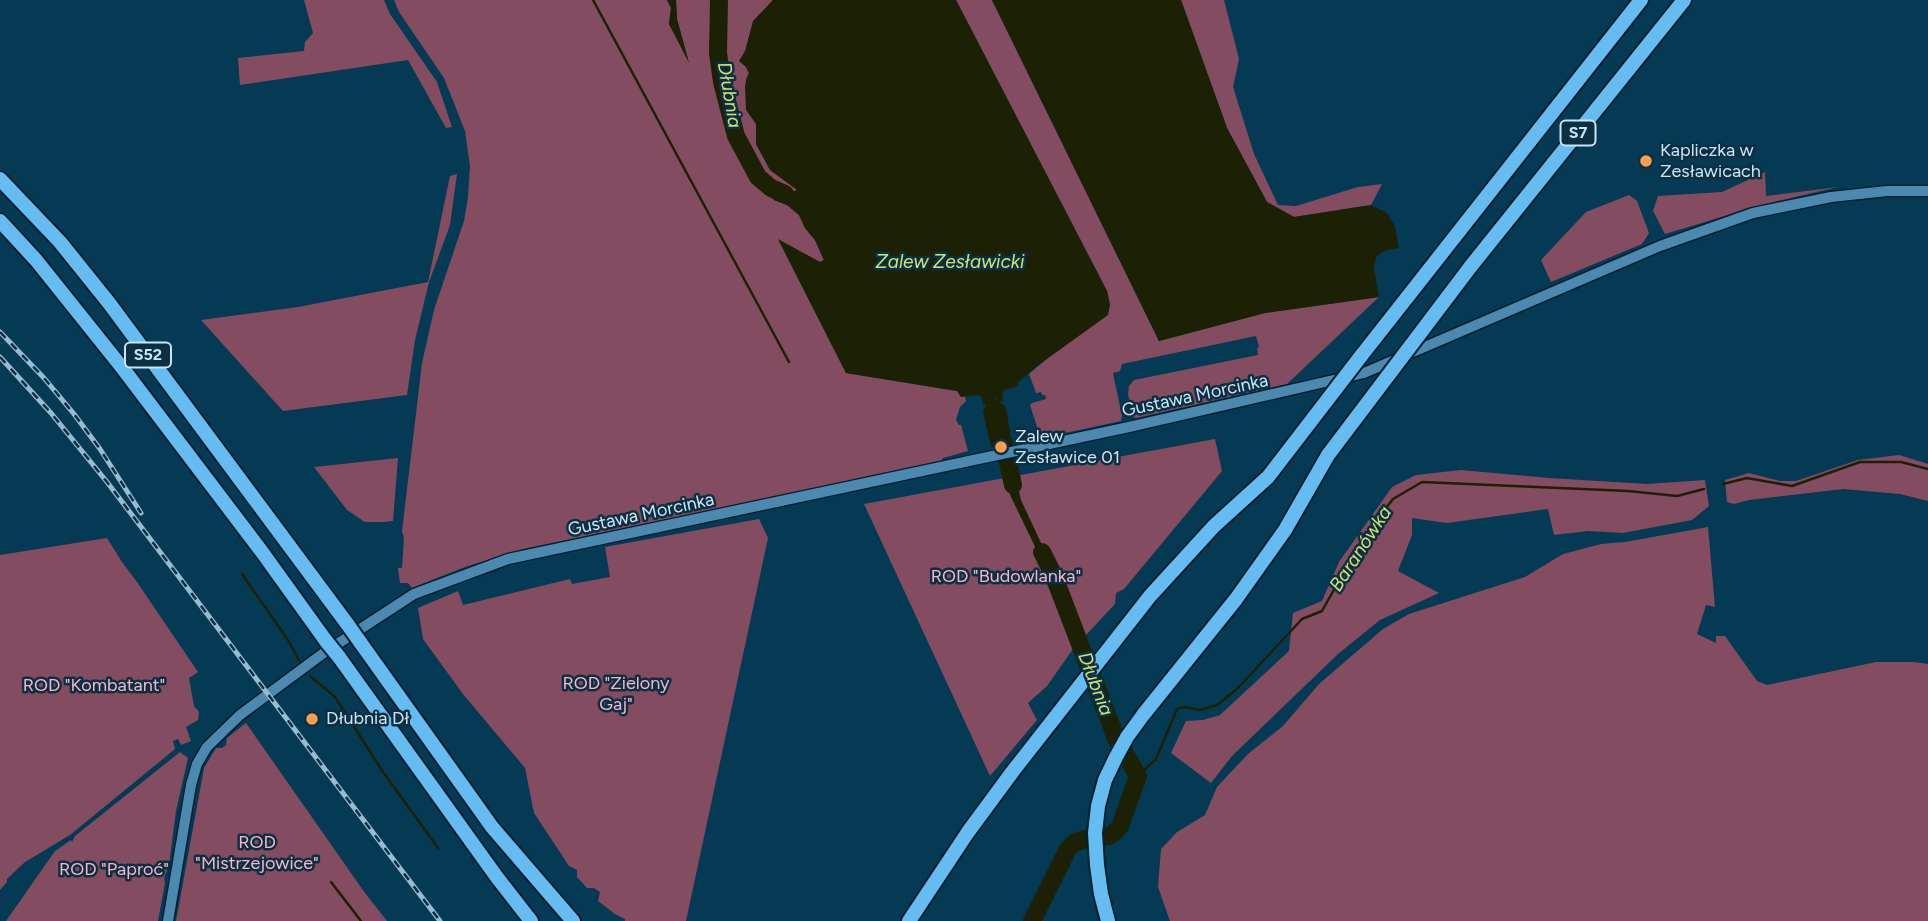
<!DOCTYPE html>
<meta charset="utf-8">
<style>
body{margin:0}
canvas{display:block;background:#053a54}
</style>
<canvas width="1928" height="921"></canvas>
<script>
const ctx = document.querySelector('canvas').getContext('2d');
ctx.lineJoin = 'round';
function fill(path, color) {
  ctx.fillStyle = color;
  ctx.fill(path, 'evenodd');
}
function shape(rows) {
  const path = new Path2D();
  for (const r of rows) {
    path.moveTo(r[0], r[1]);
    for (let i = 2; i < r.length; i += 2) path.lineTo(r[i], r[i + 1]);
  }
  return path;
}
function stroke(path, color, width, dash) {
  ctx.strokeStyle = color;
  ctx.lineWidth = width;
  ctx.lineCap = dash ? 'butt' : 'round';
  ctx.setLineDash(dash || []);
  ctx.stroke(path);
}
function write(font, color, halo, rows, align = 'center') {
  ctx.font = font + ' Figtree,sans-serif';
  ctx.lineWidth = 5;
  ctx.setLineDash([]);
  ctx.textBaseline = 'middle';
  ctx.strokeStyle = halo;
  ctx.fillStyle = color;
  for (const [text, x, y, turn = 0] of rows) {
    ctx.save();
    ctx.translate(x, y);
    ctx.rotate((+turn || 0) * Math.PI / 180);
    ctx.textAlign = isNaN(turn) ? turn : align;
    if (halo) ctx.strokeText(text, 0, 0);
    ctx.fillText(text, 0, 0);
    ctx.restore();
  }
}
fill(shape([
 [304,0,384,0,390,14,437,82,452,127,446,128,408,60,240,85,238,58,304,51,305,42,313,33],
 [394,0,667,0,671,7,669,24,688,59,677,19,676,0,773,0,764,11,746,67,749,73,746,80,756,124,756,144,770,170,798,190,792,192,769,183,774,200,787,205,799,215,805,228,815,240,824,261,820,262,779,241,846,373,957,391,961,397,965,396,966,401,960,407,956,420,959,425,961,425,968,451,943,458,940,462,878,476,523,549,465,567,412,588,408,583,400,583,398,568,402,568,404,538,402,531,422,363,434,310,464,221,468,197,470,166,465,131,444,78,399,12],
 [956,0,992,0,1159,341,1265,313,1379,297,1287,384,1136,418,1133,417,1128,394,1129,386,1134,380,1258,355,1257,348,1259,347,1256,336,1122,364,1120,371,1113,373,1122,416,1121,421,1065,433,1060,431,1040,436,1030,405,1032,403,1046,399,1045,395,1042,395,1041,392,1036,393,1029,374,1110,305,1107,291],
 [1181,0,1224,0,1239,59,1233,87,1254,154,1278,205,1296,206,1358,187,1382,184,1371,205,1294,217,1267,202,1227,128],
 [1765,172,1766,196,1838,187,1765,204,1665,234,1653,211,1658,196,1722,192],
 [457,174,450,225,429,282,415,340,407,395,283,411,201,320,298,307,428,282,450,176],
 [1629,195,1637,201,1649,233,1642,244,1551,282,1541,260,1586,212],
 [1215,439,1222,471,1124,589,1116,593,1115,604,1073,649,1047,686,1028,703,1037,720,990,776,864,504],
 [1899,455,1928,464,1928,501,1900,494,1843,489,1749,500,1734,504,1727,502,1725,480,1749,473,1780,481,1796,481,1858,460],
 [398,458,393,521,383,522,365,522,347,510,314,467],
 [1461,470,1549,478,1647,484,1705,480,1709,506,1692,520,1623,533,1588,531,1554,535,1548,509,1447,523,1412,518,1412,535,1398,571,1439,593,1380,620,1338,654,1232,756,1211,783,1171,753,1186,721,1203,720,1220,715,1289,651,1293,613,1322,601,1339,562,1392,487,1416,475],
 [759,519,768,538,686,921,625,921,625,919,615,914,598,901,600,892,594,888,587,888,577,877,577,870,569,866,534,813,525,768,463,694,423,639,418,608,458,591,463,605,570,579,572,584,610,577,605,547],
 [1708,527,1715,607,1706,605,1697,634,1716,643,1716,636,1725,636,1757,681,1767,685,1876,662,1914,662,1928,664,1928,921,1170,921,1158,887,1161,849,1177,832,1205,815,1217,787,1248,754,1283,726,1319,684,1383,629,1409,614,1525,577,1563,554,1601,544,1625,542],
 [107,538,122,562,137,582,198,672,189,678,194,706,199,712,198,720,186,727,191,741,181,745,178,739,173,741,175,749,70,835,25,862,7,879,7,882,0,890,0,555],
 [246,723,365,893,387,921,176,921,204,768,216,748,222,748,226,745,227,738],
 [180,752,188,758,176,811,169,865,164,878,165,883,158,921,6,921,55,851,71,840,72,842,75,836]
]), '#834c60');
fill(shape([
 [667,0,676,0,677,19,689,63,778,239,820,262,824,260,815,240,805,228,799,215,787,205,774,200,759,185,768,182,792,192,797,190,770,170,756,144,756,124,746,110,745,87,746,80,749,73,746,67,739,61,745,51,753,21,773,0,956,0,1107,291,1110,305,1108,315,1040,364,1018,382,1018,386,1004,390,1002,394,1003,401,997,402,995,396,995,405,991,406,989,397,989,404,983,405,982,397,978,395,961,397,957,391,846,373,778,239,689,63,669,24,671,8],
 [992,0,1181,0,1227,128,1267,202,1294,217,1371,205,1387,213,1395,226,1399,248,1384,251,1376,257,1374,268,1379,297,1265,313,1159,341],
 [1003,404,1006,408,1012,443,991,447,983,412,984,408,989,406,991,410,996,408,997,410,1004,442,998,405],
 [1013,463,1013,475,1016,478,1021,500,1048,558,1053,574,1040,557,1011,497,1000,466]
]), '#1c2106');
stroke(shape([
 [593,0,789,362],
 [1723,484,1747,478,1792,486,1860,462,1901,462,1928,469],
 [242,574,288,640,300,662],
 [310,676,335,697,383,772,438,848],
 [1138,776,1156,759,1177,709,1185,707,1200,710,1217,705,1238,688,1302,619,1322,611,1363,538,1393,499,1422,482,1628,491,1677,496,1704,489],
 [331,882,361,921]
]), '#1c2106', 2.5);
stroke(shape([
 [719,0,718,53,722,82,736,136,758,177,771,188,785,194],
 [994,409,1001,443,1004,444,1013,485],
 [1032,921,1068,849,1074,843,1082,840,1109,836,1116,831,1120,826,1138,776,1116,738,1053,574,1042,552]
]), '#1c2106', 18);
const minor = shape([
 [168,921,191,785,197,764,207,747,240,715,325,652,414,594,508,559,1129,427,1364,373,1660,246,1753,213,1831,197,1887,191,1928,191]
]);
const highway = shape([
 [0,179,60,242,109,303,348,625],
 [0,221,36,260,124,370,262,552,326,641],
 [1471,266,1684,0],
 [1361,356,1641,0],
 [360,642,492,827,573,921],
 [339,657,496,876,531,921],
 [909,921,968,832,1013,771,1150,596,1214,526,1268,477],
 [1108,921,1101,894,1097,865,1095,833,1098,806,1105,780,1116,757,1127,737,1143,715,1236,599,1285,530,1328,455]
]);
stroke(minor, '#002032', 13);
stroke(highway, '#002032', 18);
stroke(minor, '#4c89af', 10);
stroke(highway, '#65bcf0', 14);
const rail = shape([
 [0,332,44,378,74,414,100,449,141,513],
 [0,357,51,413,107,482,440,921]
]);
stroke(rail, '#97bbd1', 5);
stroke(rail, '#0d2f42', 2.5, [8]);
const highwayBridge = shape([
 [1328,455,1471,266],
 [1268,477,1361,356],
 [348,625,360,642],
 [326,641,339,657]
]);
stroke(highwayBridge, '#002032', 18, []);
stroke(highwayBridge, '#65bcf0', 14);
for (const [x, y, r, color] of [
 [1646,161,7,"#fc9e52"],
 [1001,447,7,"#fc9e52"],
 [312,719,7,"#fc9e52"]
]) {
  const dot = new Path2D();
  dot.arc(x, y, r, 0, 2 * Math.PI);
  ctx.fillStyle = color;
  ctx.fill(dot);
  stroke(dot, '#0d2f42', 2.5);
}
for (const [x, y, w] of [
 [1578,133,35],
 [148,355,46]
]) {
  const box = new Path2D();
  box.roundRect(x - w / 2, y - 12.5, w, 25, 5);
  ctx.fillStyle = '#0d2f42';
  ctx.fill(box);
  stroke(box, '#c7e6fa', 2);
}
write('bold 16px', '#c7e6fa', null, [
 ["S7",1578,133],
 ["S52",148,355]
]);
write('18px', '#c7e6fa', '#0d2f42', [
 ["Kapliczka w",1660,151],
 ["Zesławicach",1660,172],
 ["Zalew",1015,437],
 ["Zesławice 01",1015,458],
 ["Dłubnia Dł",326,719]
], 'left');
write('18px', '#c7e6fa', '#0d2f42', [
 ["Gustawa Morcinka",1195,396,-12],
 ["Gustawa Morcinka",641,515,-12]
]);
write('18px', '#fab5cc', '#0d2f42', [
 ["ROD \"Budowlanka\"",1006,577],
 ["ROD \"Zielony",616,684],
 ["Gaj\"",616,705],
 ["ROD \"Kombatant\"",94,686],
 ["ROD",257,843],
 ["\"Mistrzejowice\"",257,864],
 ["ROD \"Paproć\"",114,870]
]);
write('italic 19px', '#d1e473', '#0d2f42', [
 ["Dłubnia",729,95,80],
 ["Zalew Zesławicki",950,262],
 ["Baranówka",1361,549,-57],
 ["Dłubnia",1095,684,69]
]);
</script>
